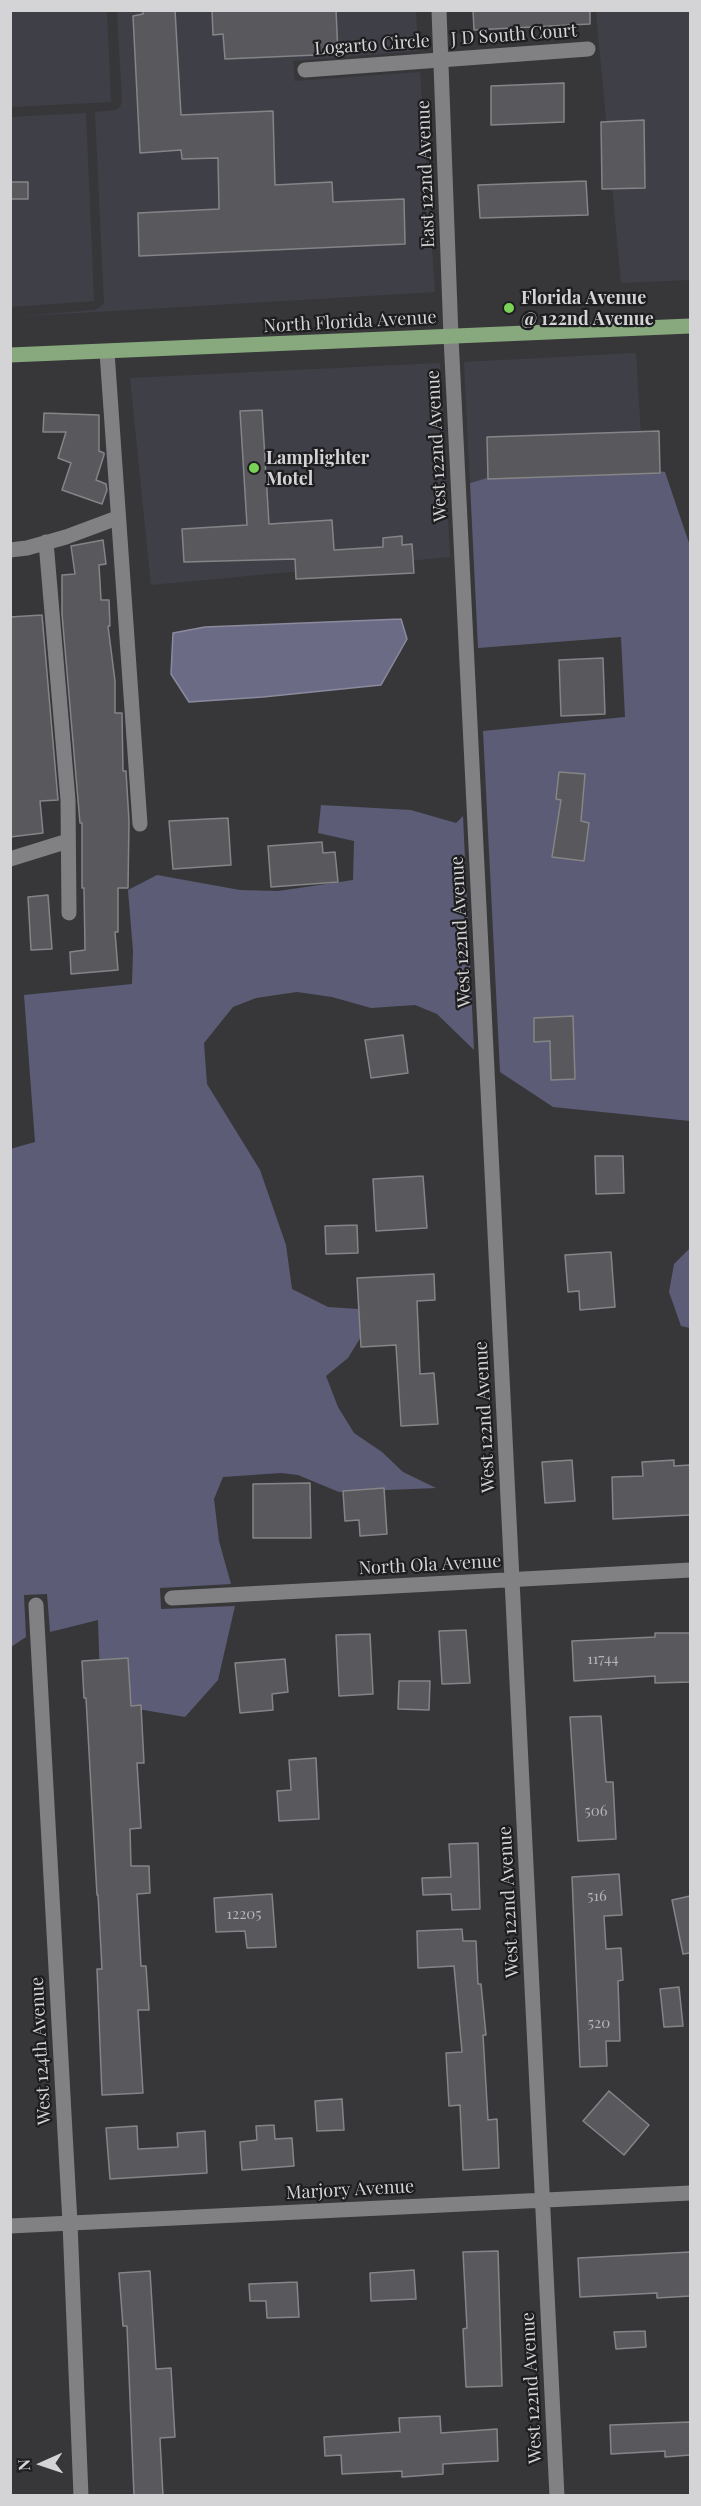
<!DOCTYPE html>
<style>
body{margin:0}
#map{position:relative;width:701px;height:2506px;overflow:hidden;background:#37373a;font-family:"Playfair Display",serif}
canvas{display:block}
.frame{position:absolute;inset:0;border:12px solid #d4d4d6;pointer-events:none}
.north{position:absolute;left:12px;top:2434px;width:60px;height:60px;-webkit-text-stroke:4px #1e1e20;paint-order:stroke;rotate:267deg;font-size:16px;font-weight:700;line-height:24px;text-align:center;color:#d4d4d6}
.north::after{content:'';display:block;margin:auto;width:21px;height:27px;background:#d4d4d6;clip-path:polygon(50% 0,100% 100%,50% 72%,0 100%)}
</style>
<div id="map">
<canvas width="701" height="2506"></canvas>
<div class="frame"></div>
<div class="north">N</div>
</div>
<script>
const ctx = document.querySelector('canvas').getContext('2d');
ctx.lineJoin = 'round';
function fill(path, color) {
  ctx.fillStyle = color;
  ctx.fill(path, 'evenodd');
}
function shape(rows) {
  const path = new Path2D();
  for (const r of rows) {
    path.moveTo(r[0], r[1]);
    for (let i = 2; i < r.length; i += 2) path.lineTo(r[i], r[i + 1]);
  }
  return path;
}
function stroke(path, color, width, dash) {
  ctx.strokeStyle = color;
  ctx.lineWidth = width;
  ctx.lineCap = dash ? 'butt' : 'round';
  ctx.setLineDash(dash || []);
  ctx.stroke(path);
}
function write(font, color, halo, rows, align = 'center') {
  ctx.font = font + ' "Playfair Display",serif';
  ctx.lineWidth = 4.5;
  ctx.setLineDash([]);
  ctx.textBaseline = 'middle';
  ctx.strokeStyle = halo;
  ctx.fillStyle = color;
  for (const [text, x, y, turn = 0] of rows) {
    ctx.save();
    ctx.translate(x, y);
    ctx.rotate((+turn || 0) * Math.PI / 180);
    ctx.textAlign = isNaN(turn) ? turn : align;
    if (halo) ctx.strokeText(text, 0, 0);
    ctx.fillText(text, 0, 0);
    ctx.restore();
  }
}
fill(shape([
 [11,10,107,11,111,102,11,107],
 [117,11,416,11,418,51,293,61,295,81,420,72,435,292,11,317,95,310,104,304,95,112,115,110,120,107,122,101],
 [596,11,690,11,690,280,621,283],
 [86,113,94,301,11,307,11,117],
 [636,353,643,469,534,464,470,483,464,362],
 [440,363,450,557,151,585,130,378]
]), '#3f3f48');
fill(shape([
 [606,463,665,472,690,546,690,1121,553,1107,500,1072,483,731,625,717,621,637,478,648,470,483,534,464],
 [321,805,411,810,456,823,463,816,474,1050,437,1014,415,1005,371,1008,332,997,297,992,256,998,233,1007,204,1043,207,1084,260,1170,286,1245,292,1289,328,1307,359,1309,370,1322,348,1358,326,1376,338,1407,354,1433,382,1452,403,1472,436,1488,339,1492,298,1475,281,1473,223,1477,214,1499,219,1541,231,1584,160,1588,161,1609,235,1606,218,1680,185,1717,126,1707,100,1681,98,1620,50,1632,47,1594,24,1595,26,1637,11,1647,10,1149,35,1142,24,995,132,984,133,951,128,890,157,875,240,890,278,891,353,880,354,841,318,833],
 [690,1248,690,1328,681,1326,669,1292,674,1264]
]), '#5c5c76');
const water = shape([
 [401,619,407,639,381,685,263,697,189,702,171,674,173,633,205,627,401,619]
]);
fill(water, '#6c6b86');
stroke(water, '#8b8a9e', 1.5);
const building = shape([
 [143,10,175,10,181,115,273,111,275,185,332,182,333,202,404,199,405,244,139,256,138,213,219,209,218,158,182,159,181,150,140,153,133,16,143,14,143,10],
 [212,10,336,10,338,54,225,59,223,34,213,35,212,10],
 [473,10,590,10,590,24,474,30,473,10],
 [564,83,564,122,491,125,491,86,564,83],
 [644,120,645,188,602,189,601,122,644,120],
 [586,181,588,215,480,218,478,185,586,181],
 [10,182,28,182,28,199,10,199,10,182],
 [262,410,269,524,332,520,334,550,383,547,383,538,402,536,402,545,412,544,414,573,296,579,295,559,184,562,182,529,247,525,240,411,262,410],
 [44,413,99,415,99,451,104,453,104,455,96,480,106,484,107,490,102,504,62,490,71,463,58,458,66,432,43,432,44,413],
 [659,431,660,473,488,479,487,437,659,431],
 [103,540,106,564,99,565,101,600,109,600,110,626,108,626,115,681,115,713,122,713,123,771,126,771,129,821,128,888,118,888,118,932,115,932,118,970,71,974,70,952,85,950,84,888,82,888,82,823,80,823,62,614,62,575,75,574,71,546,103,540],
 [42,615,58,800,40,801,43,833,10,837,10,617,42,615],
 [603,658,605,714,561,716,559,660,603,658],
 [559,772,585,774,581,821,589,823,584,861,552,857,561,800,556,799,559,772],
 [228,818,231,865,173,869,169,821,228,818],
 [322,842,323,853,335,852,338,882,271,887,268,846,322,842],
 [48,895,52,949,31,950,28,897,48,895],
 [573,1016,575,1079,551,1080,550,1041,534,1042,534,1018,573,1016],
 [403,1035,408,1073,371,1078,365,1040,403,1035],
 [595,1156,623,1156,624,1193,596,1194,595,1156],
 [423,1176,427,1228,376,1231,373,1179,423,1176],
 [357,1225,358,1253,326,1254,325,1226,357,1225],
 [611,1252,615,1307,580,1310,579,1291,568,1292,565,1255,611,1252],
 [434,1274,435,1300,417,1301,420,1374,434,1373,438,1424,401,1426,396,1345,361,1347,357,1278,434,1274],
 [572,1460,575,1501,545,1503,542,1462,572,1460],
 [674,1460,674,1466,690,1465,690,1515,613,1519,612,1477,643,1476,642,1462,674,1460],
 [310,1483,311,1538,253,1538,253,1484,310,1483],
 [384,1488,387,1534,360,1536,359,1520,345,1521,343,1491,384,1488],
 [466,1630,470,1683,442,1684,439,1631,466,1630],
 [655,1633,690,1633,690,1682,655,1683,655,1676,574,1681,572,1641,655,1637,655,1633],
 [370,1634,373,1694,339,1696,336,1635,370,1634],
 [128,1658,131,1706,141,1705,144,1763,137,1763,141,1828,130,1829,131,1866,149,1866,150,1893,137,1894,141,1966,146,1966,149,2010,138,2010,143,2093,102,2095,97,1969,102,1969,98,1895,97,1895,86,1698,84,1698,82,1661,128,1658],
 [285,1659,288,1692,272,1694,273,1710,240,1713,235,1663,285,1659],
 [399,1681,430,1681,429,1710,398,1709,399,1681],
 [601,1716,606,1782,613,1782,616,1839,578,1841,570,1717,601,1716],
 [316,1758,319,1819,279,1821,277,1791,291,1790,289,1760,316,1758],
 [478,1843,480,1909,452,1910,451,1894,423,1895,422,1878,451,1877,449,1844,478,1843],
 [619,1874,622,1915,604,1916,606,1949,621,1948,623,1980,618,1981,620,2041,606,2041,607,2066,580,2067,572,1877,619,1874],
 [272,1894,276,1947,247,1948,245,1931,216,1932,214,1898,272,1894],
 [690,1896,690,1953,683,1954,672,1900,690,1896],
 [462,1929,463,1941,476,1941,478,1984,481,1984,486,2035,483,2035,488,2120,497,2119,499,2168,463,2170,460,2105,449,2106,446,2053,462,2052,454,1966,418,1968,417,1931,462,1929],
 [679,1987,683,2026,664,2027,660,1989,679,1987],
 [609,2091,649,2125,624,2155,583,2121,609,2091],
 [342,2099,344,2130,317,2131,315,2101,342,2099],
 [274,2125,275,2139,292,2138,294,2166,242,2170,240,2142,257,2140,256,2126,274,2125],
 [137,2126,138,2149,178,2147,177,2133,205,2131,207,2173,110,2179,106,2128,137,2126],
 [498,2251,502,2386,466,2387,463,2329,467,2328,463,2252,498,2251],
 [690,2252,690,2296,657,2298,657,2293,580,2297,578,2258,690,2252],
 [414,2270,416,2299,371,2301,370,2273,414,2270],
 [150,2271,156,2369,171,2368,175,2437,160,2438,163,2496,134,2496,127,2326,123,2326,119,2273,150,2271],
 [297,2282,299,2317,267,2318,266,2301,250,2301,249,2284,297,2282],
 [645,2331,646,2347,616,2349,614,2332,645,2331],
 [440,2416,441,2433,497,2429,498,2461,443,2464,443,2474,402,2477,402,2471,342,2474,341,2455,325,2456,324,2437,400,2432,399,2418,440,2416],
 [690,2422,690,2455,665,2457,665,2451,611,2454,610,2425,690,2422]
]);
fill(building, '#59595d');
stroke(building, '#858588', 1.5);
stroke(shape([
 [439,10,451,337,557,2496],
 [305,70,588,49],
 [107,352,140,824],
 [46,542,68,800,69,913],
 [10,550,27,548,66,537,117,518],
 [10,859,68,841],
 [172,1598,690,1570],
 [36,1605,70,2223,81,2496],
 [10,2226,690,2193]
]), '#818184', 15);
stroke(shape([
 [10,355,690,326]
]), '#87a97d', 15);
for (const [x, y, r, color] of [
 [509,308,6,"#79d158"],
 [254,468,6,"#79d158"]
]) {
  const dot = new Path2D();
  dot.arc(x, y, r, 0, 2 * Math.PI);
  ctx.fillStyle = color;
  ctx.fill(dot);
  stroke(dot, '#1e1e20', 2);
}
write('15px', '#b5b5b8', null, [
 ["11744",603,1659],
 ["506",596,1811],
 ["516",597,1896],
 ["12205",244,1914],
 ["520",599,2023]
]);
write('18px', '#d4d4d6', '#1e1e20', [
 ["J D South Court",514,35,-4],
 ["Logarto Circle",372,45,-4],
 ["East 122nd Avenue",426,174,-92],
 ["North Florida Avenue",350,322,-3],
 ["West 122nd Avenue",437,446,-93],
 ["West 122nd Avenue",461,932,-93],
 ["West 122nd Avenue",485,1417,-93],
 ["North Ola Avenue",430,1565,-3],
 ["West 122nd Avenue",509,1902,-93],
 ["West 124th Avenue",41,2051,-93],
 ["Marjory Avenue",350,2190,-3],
 ["West 122nd Avenue",532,2388,-93]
]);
write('bold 18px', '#d4d4d6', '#1e1e20', [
 ["Florida Avenue",521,298],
 ["@ 122nd Avenue",521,319],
 ["Lamplighter",266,458],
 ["Motel",266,479]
], 'left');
</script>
